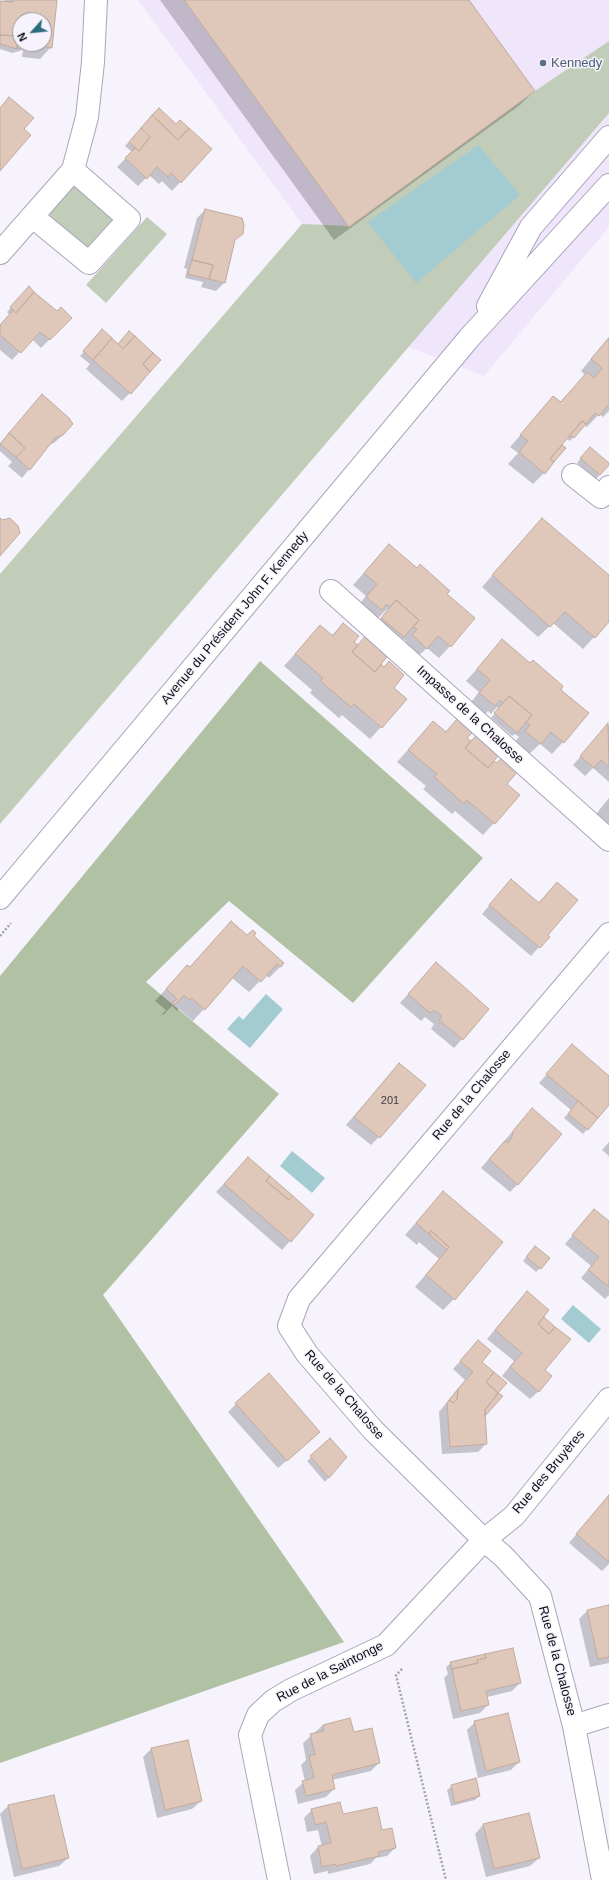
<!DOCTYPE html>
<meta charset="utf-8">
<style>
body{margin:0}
#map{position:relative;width:609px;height:1880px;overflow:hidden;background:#f6f3fd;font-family:Arial,sans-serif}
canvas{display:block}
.north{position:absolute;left:12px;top:12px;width:40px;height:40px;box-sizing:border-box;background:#f6f3fd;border:1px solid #99979f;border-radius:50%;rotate:243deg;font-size:11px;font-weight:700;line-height:16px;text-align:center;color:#0e0c13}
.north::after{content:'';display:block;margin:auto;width:14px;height:18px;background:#2b6c7f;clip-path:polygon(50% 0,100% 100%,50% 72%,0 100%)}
</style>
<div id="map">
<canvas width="609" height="1880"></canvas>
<div class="north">N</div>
</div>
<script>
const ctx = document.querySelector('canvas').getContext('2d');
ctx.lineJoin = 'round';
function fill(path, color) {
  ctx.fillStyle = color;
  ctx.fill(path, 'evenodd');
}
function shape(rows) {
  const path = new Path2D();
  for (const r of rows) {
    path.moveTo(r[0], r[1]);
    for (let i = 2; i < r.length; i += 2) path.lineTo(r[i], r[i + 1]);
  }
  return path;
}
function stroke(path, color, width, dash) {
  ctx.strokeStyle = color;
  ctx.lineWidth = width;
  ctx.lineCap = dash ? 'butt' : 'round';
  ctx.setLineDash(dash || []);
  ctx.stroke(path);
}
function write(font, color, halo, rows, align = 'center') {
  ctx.font = font + ' Arial,sans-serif';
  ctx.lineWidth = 3;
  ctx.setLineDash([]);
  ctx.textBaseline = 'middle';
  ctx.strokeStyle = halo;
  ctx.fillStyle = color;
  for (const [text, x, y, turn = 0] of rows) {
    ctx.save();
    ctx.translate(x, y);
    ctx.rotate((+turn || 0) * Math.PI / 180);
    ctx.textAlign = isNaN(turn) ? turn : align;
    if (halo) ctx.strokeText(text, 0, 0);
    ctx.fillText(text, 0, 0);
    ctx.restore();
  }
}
fill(shape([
 [138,0,609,0,609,227,484,376,408,347,302,224]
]), '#f0e6fb');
fill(shape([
 [609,41,609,113,0,824,0,574,302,224,349,226,535,91],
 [81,186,116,221,90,250,49,222,49,215,71,187],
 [147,217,167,234,106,303,86,285]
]), '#c1cdb8');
fill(shape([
 [260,661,483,858,353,1003,229,901,146,982,279,1094,103,1295,344,1642,0,1763,0,976]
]), '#b0c1a4');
fill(shape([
 [478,145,520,195,416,283,368,222],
 [266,994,283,1009,250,1048,227,1029,239,1016,243,1020],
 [292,1151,325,1178,312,1193,280,1166],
 [573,1305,601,1329,589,1343,561,1319]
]), '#a2cbd2');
fill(shape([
 [5,0,42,0,51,47,40,59,22,57,23,50,12,53,0,49,0,2,3,2],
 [20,20,44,20,44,44,20,44],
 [160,0,468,0,534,91,520,105,334,240],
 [144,125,176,125,211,149,172,191,162,181,159,184,149,175,138,186,117,167,132,152,125,146],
 [205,210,242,233,234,241,224,283,216,291,201,287,203,282,185,278,187,269,184,268,197,218],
 [25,292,57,312,71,318,41,348,32,339,12,360,0,350,0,325,10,315,7,312],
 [99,334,118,345,130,393,122,401,86,369,90,364,80,356],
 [609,337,609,411,603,417,599,414,587,427,584,425,570,441,566,438,558,448,559,449,544,473,533,484,508,464,518,453,510,447,554,397,560,402,585,375,581,371],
 [34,404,63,435,54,443,49,445,22,478,8,466,12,462,0,451,0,444],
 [586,452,609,464,596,479,577,463],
 [542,519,609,577,609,621,583,649,553,623,538,637,482,587],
 [389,545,446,594,450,646,439,658,427,648,415,659,401,647,406,641,401,638,399,640,378,622,388,610,387,609,378,618,375,616,369,621,355,609,366,596,353,585],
 [343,624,353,642,392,688,381,727,370,739,342,715,339,718,310,693,312,690,284,666,320,626,331,636],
 [502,641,560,690,563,742,552,754,540,744,528,755,514,743,519,737,515,734,512,736,491,718,499,709,497,707,491,714,488,711,483,717,469,705,479,692,466,681],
 [457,721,466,739,497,764,506,784,494,823,483,835,455,811,452,814,423,789,426,786,397,762,433,722,445,732],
 [608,725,609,726,609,782,593,768,585,776,573,765],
 [609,798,609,825,596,814],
 [557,883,546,935,548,937,531,956,482,914,503,889,538,903],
 [231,922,247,937,252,936,281,966,269,978,266,975,249,992,232,978,193,1021,179,1009,177,1011,172,1006,163,1015,162,1014,166,1010,155,1001,187,966,189,968],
 [428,972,488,1010,454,1048,431,1029,434,1024,425,1017,421,1021,400,1003],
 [572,1046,609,1077,609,1104,583,1134,564,1118,571,1110,539,1083],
 [399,1064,379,1137,371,1145,346,1125],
 [524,1118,518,1184,510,1192,481,1168],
 [609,1142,609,1156,602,1150],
 [248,1158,313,1215,282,1250,216,1192],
 [443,1192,454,1299,443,1310,415,1287,439,1259,419,1242,417,1245,405,1235],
 [594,1210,609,1223,609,1295,605,1299,581,1278,591,1266,565,1244],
 [531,1251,540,1268,536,1272,523,1261],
 [519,1301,540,1322,544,1370,539,1391,530,1399,502,1376,514,1361,487,1339],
 [478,1341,480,1362,497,1393,484,1416,486,1444,478,1452,442,1454,439,1412,465,1380,453,1369],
 [236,1404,311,1440,278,1468,228,1412],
 [330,1440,345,1457,325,1482,307,1461],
 [609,1495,609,1564,602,1571,569,1543],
 [609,1606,609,1663,590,1667,579,1619,587,1611],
 [451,1663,520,1683,512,1691,487,1697,488,1705,480,1713,453,1719,444,1678,448,1674,446,1667],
 [350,1719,353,1734,379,1763,371,1771,332,1780,334,1789,326,1797,298,1804,295,1790,305,1781,301,1765,306,1760,303,1743,323,1725],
 [475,1722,519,1762,511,1770,478,1778,467,1730],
 [151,1749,201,1801,192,1809,157,1818,143,1757],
 [452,1786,479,1796,475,1800,451,1806,447,1790],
 [54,1796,68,1858,59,1866,14,1877,0,1814,8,1806],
 [312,1810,342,1816,381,1831,395,1848,387,1856,376,1858,370,1864,328,1874,328,1871,314,1874,310,1856,318,1847,322,1847,318,1830,307,1832,304,1818],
 [528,1815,539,1858,530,1866,486,1877,475,1834,483,1825]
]), '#0003');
const building = shape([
 [13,0,57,0,52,48,33,45,33,44,44,44,44,20,20,20,20,36,0,35,0,1,13,2,13,0],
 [184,0,469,0,535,91,349,227,184,0],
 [0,35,18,36,17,49,0,44,0,35],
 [19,36,20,36,20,44,33,44,33,45,17,49,19,36],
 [9,97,34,118,24,129,31,135,0,171,0,108,9,97],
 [159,108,176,124,180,120,189,128,178,140,152,115,159,108],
 [152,115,178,140,189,128,212,149,181,183,171,173,168,177,157,167,147,179,125,158,135,148,139,151,150,137,141,128,152,115],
 [141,128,150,137,139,151,129,142,141,128],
 [205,209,242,218,244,225,243,234,235,240,225,283,209,279,213,265,192,260,205,209],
 [192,260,213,265,209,279,188,274,192,260],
 [29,286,34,292,16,313,10,307,29,286],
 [34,292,57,311,61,307,72,318,50,340,40,332,21,353,0,335,0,325,13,310,16,313,34,292],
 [102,329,112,338,93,360,83,351,102,329],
 [129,331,135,336,123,349,118,344,129,331],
 [135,336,153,353,143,364,150,372,131,394,93,360,112,338,123,349,135,336],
 [609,338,609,404,599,416,595,413,586,424,582,421,550,459,554,462,545,474,519,452,528,441,520,435,553,396,561,402,587,372,594,378,602,368,591,359,609,338],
 [153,353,161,360,150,372,143,364,153,353],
 [42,394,69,418,73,424,63,435,55,438,30,470,16,457,25,448,9,433,42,394],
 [582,421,586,424,574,438,570,435,582,421],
 [9,433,25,448,16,457,0,444,9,433],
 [562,445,566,448,554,462,550,459,562,445],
 [590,447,609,463,609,465,600,475,580,458,590,447],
 [0,518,2,520,10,518,18,526,20,533,0,556,0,518],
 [542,518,609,575,609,622,595,638,565,612,550,627,492,575,542,518],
 [389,544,417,568,420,564,450,591,447,594,475,618,451,647,438,636,427,649,412,635,417,629,413,627,419,620,396,600,390,607,387,604,382,610,366,597,377,584,364,573,389,544],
 [396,600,419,620,404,637,381,618,396,600],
 [343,623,359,636,354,642,358,645,352,652,375,672,381,664,384,667,389,661,404,675,394,688,407,699,382,728,354,704,351,707,320,681,323,678,295,654,320,625,333,636,343,623],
 [367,634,389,654,375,672,352,652,367,634],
 [502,639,530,663,533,660,563,686,561,690,589,713,564,743,551,732,541,744,525,731,530,725,526,722,532,715,509,696,503,703,500,700,495,706,479,693,490,680,477,669,502,639],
 [509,696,532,715,517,733,494,713,509,696],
 [457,719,472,733,467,738,471,741,465,748,488,768,494,761,497,763,502,757,518,771,507,784,520,795,495,824,467,800,464,804,434,777,437,774,408,750,433,721,446,732,457,719],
 [608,723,609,767,601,760,594,768,580,756,608,723],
 [480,731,503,750,488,768,465,748,480,731],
 [511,879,539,903,557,882,578,900,548,935,550,937,540,948,489,905,511,879],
 [231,921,247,935,253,930,256,933,254,936,284,963,281,967,277,964,261,982,243,966,205,1010,191,998,189,1000,184,995,175,1005,172,1002,177,999,166,989,187,965,190,967,231,921],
 [436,962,489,1009,463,1040,439,1020,442,1016,434,1010,430,1013,408,994,436,962],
 [572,1044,609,1076,609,1105,598,1118,546,1074,572,1044],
 [399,1063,426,1085,380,1138,354,1117,399,1063],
 [578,1101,598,1118,588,1130,568,1114,578,1101],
 [532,1108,562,1134,518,1185,489,1159,505,1141,508,1143,512,1137,513,1131,532,1108],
 [248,1157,270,1176,266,1181,289,1200,293,1196,314,1215,291,1242,224,1184,248,1157],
 [270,1176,293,1196,289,1200,266,1181,270,1176],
 [443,1191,503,1242,455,1300,426,1275,449,1247,431,1231,429,1234,416,1223,443,1191],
 [594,1209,609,1221,609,1287,588,1270,599,1257,572,1235,594,1209],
 [431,1231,449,1247,447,1250,429,1234,431,1231],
 [535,1246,550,1258,541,1269,526,1257,535,1246],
 [527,1291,549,1310,538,1324,549,1334,555,1327,571,1339,545,1370,552,1376,539,1392,510,1367,522,1353,495,1330,527,1291],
 [544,1317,555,1327,549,1334,538,1324,544,1317],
 [478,1340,491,1351,482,1362,494,1372,486,1382,498,1393,485,1410,487,1444,450,1447,447,1403,449,1400,453,1403,457,1399,458,1389,473,1372,460,1361,478,1340],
 [494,1372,507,1383,498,1393,486,1382,494,1372],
 [269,1373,320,1432,287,1461,235,1403,269,1373],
 [458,1389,457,1399,453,1403,449,1400,458,1389],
 [498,1393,503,1396,485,1416,485,1410,498,1393],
 [330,1438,347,1457,329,1478,310,1456,330,1438],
 [609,1495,609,1562,576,1534,609,1495],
 [609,1605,609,1657,598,1659,587,1610,609,1605],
 [513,1648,521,1683,486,1691,489,1705,461,1711,452,1669,478,1663,477,1660,486,1658,485,1654,513,1648],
 [485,1654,486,1658,477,1660,478,1663,452,1669,450,1662,485,1654],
 [508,1713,520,1762,486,1771,474,1721,508,1713],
 [350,1718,354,1732,372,1728,380,1763,332,1775,335,1789,306,1796,302,1781,314,1778,309,1756,315,1754,310,1734,324,1731,323,1725,350,1718],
 [188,1740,202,1801,165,1810,151,1748,188,1740],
 [476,1778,480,1796,455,1803,451,1785,476,1778],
 [54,1795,69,1858,22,1869,8,1805,54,1795],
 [340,1802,343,1814,377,1807,382,1830,392,1828,396,1848,378,1852,379,1856,336,1866,335,1864,322,1867,318,1846,331,1843,326,1822,315,1825,311,1809,340,1802],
 [529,1813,540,1858,494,1869,483,1824,529,1813]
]);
fill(building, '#dfc7ba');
stroke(building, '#c1ab9d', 1);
const minor = shape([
 [33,217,89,263,129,219,73,170],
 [0,253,73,170,87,117,93,62,96,0],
 [573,475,601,497,609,487],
 [331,591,609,840],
 [574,1726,609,1715],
 [279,1880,250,1735,258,1715,273,1701,291,1690,386,1645,484,1540,514,1516,609,1399],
 [603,1880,574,1726,540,1596,503,1556,484,1540,373,1430,307,1354,289,1326,299,1299,609,934]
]);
const secondary = shape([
 [488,306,531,227,609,137],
 [0,898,470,337,609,185]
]);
stroke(minor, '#aaa4ba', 24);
stroke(secondary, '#aaa4ba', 24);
stroke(shape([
 [0,936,11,923],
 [402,1669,396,1675,446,1880]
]), '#a4a2ab', 2.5, [2, 2]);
stroke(minor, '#fff', 22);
stroke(secondary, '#fff', 22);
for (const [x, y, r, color] of [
 [543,63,4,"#5c6f8a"]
]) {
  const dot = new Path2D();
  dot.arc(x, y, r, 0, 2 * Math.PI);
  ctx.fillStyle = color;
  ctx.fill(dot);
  stroke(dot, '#f6f3fd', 1.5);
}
write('11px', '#423b3d', null, [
 ["201",390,1101]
]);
write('13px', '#4e5e75', '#f6f3fd', [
 ["Kennedy",551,63]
], 'left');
write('13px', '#0e0c13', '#f6f3fd', [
 ["Avenue du Président John F. Kennedy",235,618,-50],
 ["Impasse de la Chalosse",470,715,42],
 ["Rue de la Chalosse",472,1095,-50],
 ["Rue de la Chalosse",344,1395,49],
 ["Rue des Bruyères",549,1472,-50],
 ["Rue de la Chalosse",557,1661,75],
 ["Rue de la Saintonge",330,1672,-27]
]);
</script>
